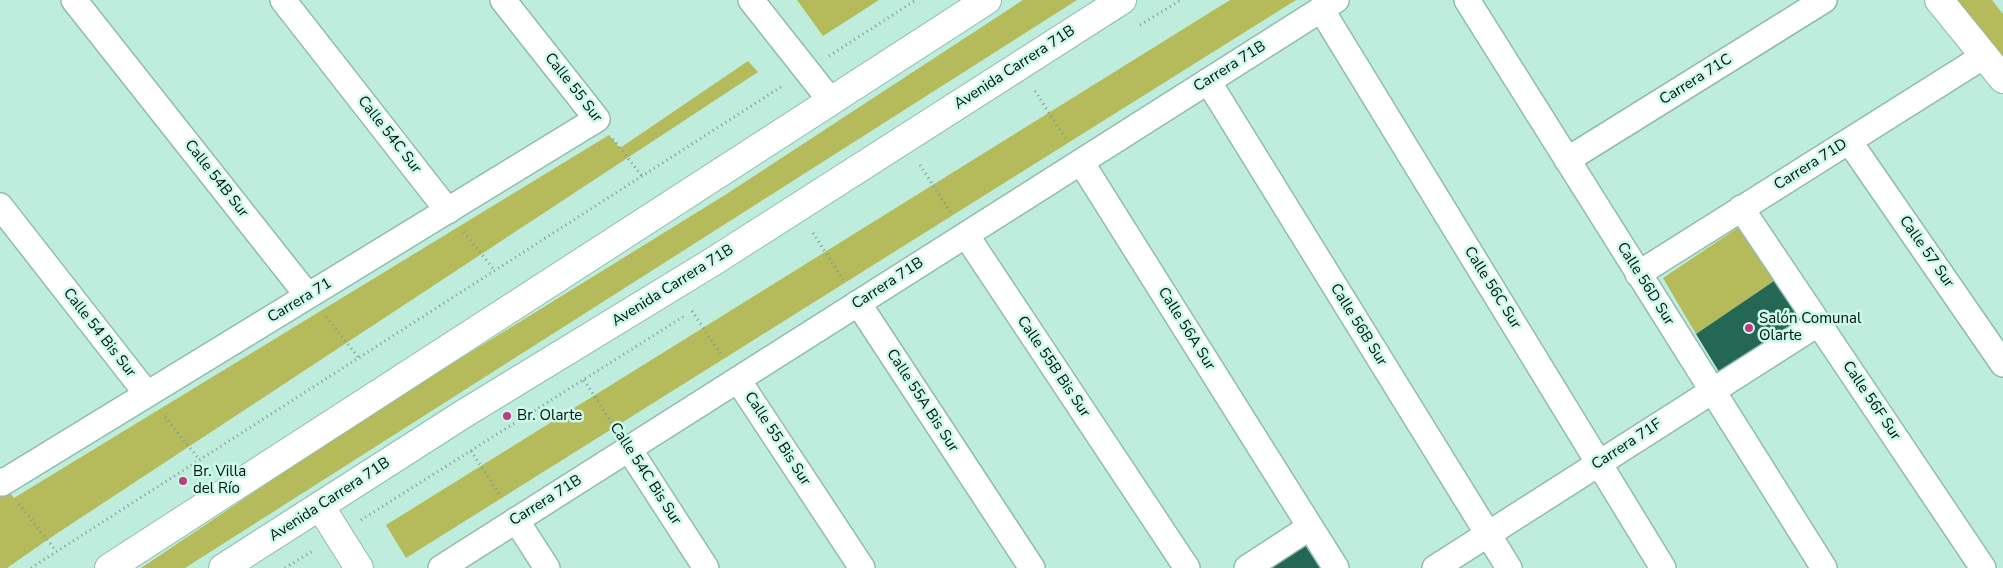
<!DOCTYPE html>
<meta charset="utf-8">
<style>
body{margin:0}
canvas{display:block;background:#bfeddd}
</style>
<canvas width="2003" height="568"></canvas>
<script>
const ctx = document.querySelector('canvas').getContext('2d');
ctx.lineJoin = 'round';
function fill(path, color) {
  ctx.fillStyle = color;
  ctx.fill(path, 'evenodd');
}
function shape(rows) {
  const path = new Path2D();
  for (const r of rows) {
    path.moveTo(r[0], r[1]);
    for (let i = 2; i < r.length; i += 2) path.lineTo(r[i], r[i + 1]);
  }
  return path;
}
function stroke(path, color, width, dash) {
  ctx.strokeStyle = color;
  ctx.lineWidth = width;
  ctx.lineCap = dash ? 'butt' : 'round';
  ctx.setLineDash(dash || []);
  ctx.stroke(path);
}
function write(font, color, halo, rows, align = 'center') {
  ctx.font = font + ' "Nunito Sans",sans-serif';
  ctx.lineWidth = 5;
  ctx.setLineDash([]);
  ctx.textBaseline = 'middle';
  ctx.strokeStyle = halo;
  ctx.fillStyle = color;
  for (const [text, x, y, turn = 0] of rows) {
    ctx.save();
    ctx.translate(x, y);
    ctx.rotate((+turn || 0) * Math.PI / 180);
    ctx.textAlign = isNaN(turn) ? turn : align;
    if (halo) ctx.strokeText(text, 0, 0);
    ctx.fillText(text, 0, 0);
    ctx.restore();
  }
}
fill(shape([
 [797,0,879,0,823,36],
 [1023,0,1077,0,185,568,141,568,369,415,725,195],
 [1230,0,1296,0,406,558,386,525],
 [1956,0,1992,0,2003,14,2003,58],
 [748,61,758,72,47,540,7,568,0,568,0,481,14,498,609,135,620,148],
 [1739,227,1774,281,1696,334,1663,278]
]), '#b5bb5b');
fill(shape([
 [1774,281,1802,322,1721,375,1696,334],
 [1303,542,1320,568,1264,568]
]), '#246755');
const street = shape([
 [74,0,308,296],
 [283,0,448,211],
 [751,0,830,100],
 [1467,0,1824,568],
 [1321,9,1663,568],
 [1208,81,1509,568],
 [1849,141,2003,364],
 [1567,160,1824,0],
 [1081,162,1336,568],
 [0,206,147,394],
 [1741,208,1983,568],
 [966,235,1187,568],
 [1638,274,1984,56],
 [858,303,1032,568],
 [738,380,862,568],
 [629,449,706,568],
 [0,481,2,483,597,119,503,0],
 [516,520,547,568],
 [441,568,1336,0],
 [1247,568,1310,527],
 [1435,568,1819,323]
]);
const secondary = shape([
 [1939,0,2003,79],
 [320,506,359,568]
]);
const primary = shape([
 [109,568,987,0],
 [223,568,465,413,714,261,1122,0]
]);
stroke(street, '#90bcad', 28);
stroke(secondary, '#90bcad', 30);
stroke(primary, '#90bcad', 30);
stroke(shape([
 [1140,25,1181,0],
 [829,56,916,0],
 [1035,91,1065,138],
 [613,139,642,176],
 [920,165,951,213],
 [464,232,495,271],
 [813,233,844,281],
 [692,311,722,356],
 [326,317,359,358],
 [584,380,613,425],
 [165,417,199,459],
 [471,451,501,497],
 [19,504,56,551],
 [361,520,686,315],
 [31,568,784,85],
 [285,568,314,550]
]), '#7a9c90', 3, [1, 4]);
stroke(street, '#fff', 25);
stroke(secondary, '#fff', 28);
stroke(primary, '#fff', 28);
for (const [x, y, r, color] of [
 [1749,328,5,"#bf3b81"],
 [507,416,5,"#bf3b81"],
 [183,481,5,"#bf3b81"]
]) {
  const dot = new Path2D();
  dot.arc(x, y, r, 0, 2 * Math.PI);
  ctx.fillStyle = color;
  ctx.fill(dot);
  stroke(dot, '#ccfaea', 2);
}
write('15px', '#02110c', '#ccfaea', [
 ["Carrera 71B",1230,67,-32],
 ["Avenida Carrera 71B",1015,68,-33],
 ["Carrera 71C",1696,80,-32],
 ["Calle 55 Sur",573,88,52],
 ["Calle 54C Sur",389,135,52],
 ["Carrera 71D",1811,165,-32],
 ["Calle 54B Sur",216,179,52],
 ["Calle 57 Sur",1926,252,55],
 ["Carrera 71B",888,284,-33],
 ["Calle 56D Sur",1645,284,58],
 ["Avenida Carrera 71B",673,286,-32],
 ["Calle 56C Sur",1492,288,58],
 ["Carrera 71",300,301,-31],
 ["Calle 56B Sur",1358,325,58],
 ["Calle 56A Sur",1186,329,58],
 ["Calle 54 Bis Sur",99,333,52],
 ["Calle 55B Bis Sur",1053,367,56],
 ["Calle 55A Bis Sur",922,401,57],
 ["Calle 56F Sur",1871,401,56],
 ["Calle 55 Bis Sur",777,439,57],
 ["Carrera 71F",1627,445,-33],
 ["Calle 54C Bis Sur",645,474,57],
 ["Avenida Carrera 71B",330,500,-33],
 ["Carrera 71B",546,501,-32]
]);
write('15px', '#02110c', '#ccfaea', [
 ["Salón Comunal",1759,319],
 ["Olarte",1759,336],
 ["Br. Olarte",517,416],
 ["Br. Villa",193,472],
 ["del Río",193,489]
], 'left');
</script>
